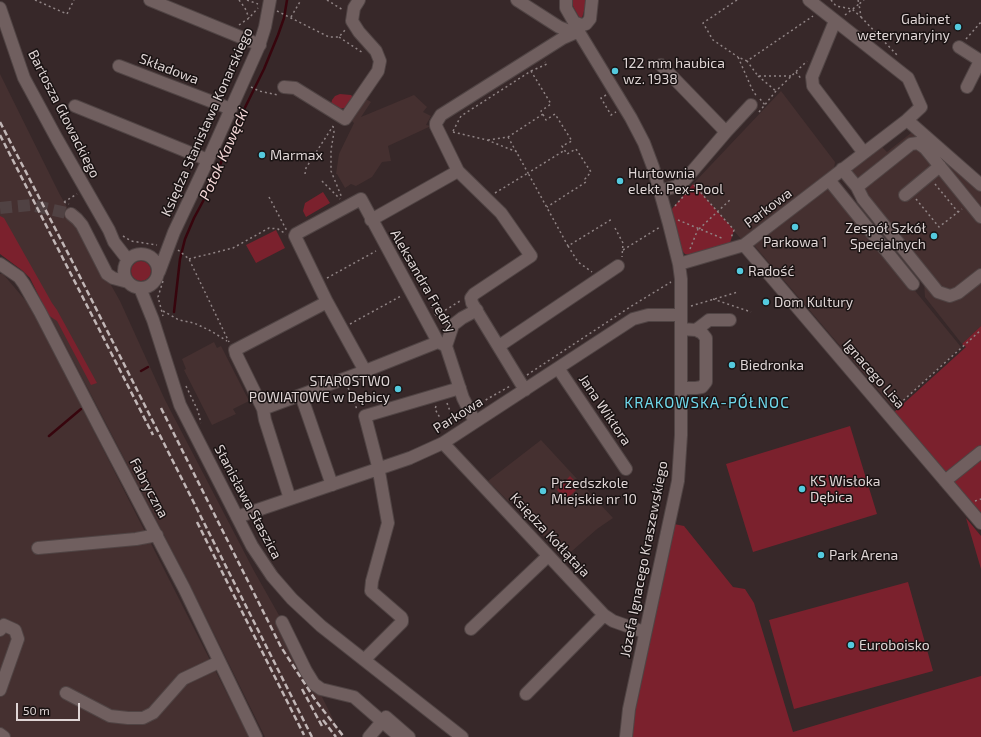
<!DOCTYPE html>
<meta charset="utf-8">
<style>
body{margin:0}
#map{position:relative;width:981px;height:737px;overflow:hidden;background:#372829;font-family:"Exo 2",sans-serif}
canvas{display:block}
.scale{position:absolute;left:16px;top:703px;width:64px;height:18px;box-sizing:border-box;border:2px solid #dfd5d5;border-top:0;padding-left:5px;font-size:12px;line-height:14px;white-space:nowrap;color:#dfd5d5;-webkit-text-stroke:3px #1a1313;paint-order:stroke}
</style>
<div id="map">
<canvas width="981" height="737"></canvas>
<div class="scale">50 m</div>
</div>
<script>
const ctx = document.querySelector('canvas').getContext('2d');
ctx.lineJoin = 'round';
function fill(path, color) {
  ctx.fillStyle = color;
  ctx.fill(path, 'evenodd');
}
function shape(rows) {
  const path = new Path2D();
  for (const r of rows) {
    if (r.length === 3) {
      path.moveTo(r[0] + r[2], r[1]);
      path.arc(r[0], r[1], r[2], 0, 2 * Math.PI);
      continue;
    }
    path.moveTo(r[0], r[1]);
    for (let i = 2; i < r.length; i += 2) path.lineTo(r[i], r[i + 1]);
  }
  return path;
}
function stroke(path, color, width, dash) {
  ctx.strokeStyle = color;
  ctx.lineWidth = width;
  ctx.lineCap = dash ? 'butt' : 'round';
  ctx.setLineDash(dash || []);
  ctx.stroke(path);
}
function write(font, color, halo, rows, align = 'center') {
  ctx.font = font + ' "Exo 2",sans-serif';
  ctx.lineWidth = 3;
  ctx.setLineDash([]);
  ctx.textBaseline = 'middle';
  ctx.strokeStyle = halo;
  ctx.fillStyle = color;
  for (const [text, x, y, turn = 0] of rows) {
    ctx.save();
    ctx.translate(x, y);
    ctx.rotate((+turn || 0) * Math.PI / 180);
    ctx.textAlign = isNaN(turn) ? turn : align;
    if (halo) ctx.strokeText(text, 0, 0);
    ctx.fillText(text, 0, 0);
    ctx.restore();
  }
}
fill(shape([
 [0,74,59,193,120,301,165,400,254,571,298,649,342,737,265,737,189,583,21,260,0,248],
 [781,91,835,162,834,169,741,239,693,184],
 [414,95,427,107,423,112,431,116,426,125,431,126,388,146,391,161,382,162,372,177,356,186,351,184,345,188,337,174,336,174,339,154,354,123,351,120,366,99,371,102,361,117],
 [916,132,981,189,981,326,962,344,925,297,924,282,842,177,882,147,887,152,911,133],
 [827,183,961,347,894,409,753,244],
 [0,274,3,274,9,281,31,307,249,737,0,737],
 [214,342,217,348,221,346,249,401,233,409,236,414,212,425,184,370,186,369,182,359],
 [541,440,613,518,597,529,564,558,512,502,508,501,488,481]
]), '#453030');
fill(shape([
 [573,0,585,0,586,4,582,18,579,17,573,6],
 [340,94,351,95,353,97,345,108,337,109,331,105,332,100,335,96],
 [693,184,734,230,730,243,691,255,685,254,681,250,671,210],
 [323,192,330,203,306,217,303,211,305,203],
 [0,216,4,218,52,303,57,310,97,383,91,385,57,321,48,315,30,278,23,271,0,254],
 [276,230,285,248,256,263,246,245],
 [141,271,10],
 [981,326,981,519,892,414,966,347,962,344],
 [850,426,877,514,753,552,726,464],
 [570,476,580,486,566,500,557,490],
 [966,518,981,536,981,569],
 [674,524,684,526,733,587,745,589,754,603,793,732,981,676,981,737,630,737,633,710],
 [908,582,933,671,794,709,769,620]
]), '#7b212d');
stroke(shape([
 [174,312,180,259,185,239,194,218,215,179,230,138,264,69,278,35,284,18,287,0],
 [141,371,148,367],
 [49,436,81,409]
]), '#37050d', 2.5);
stroke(shape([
 [0,208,31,205,71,214]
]), '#504243', 12, [12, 6]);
const minor = shape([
 [150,0,260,45],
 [517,0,559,27,569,31],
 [566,0,566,8,574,22,581,25,586,24,590,19,592,0],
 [0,8,24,78,57,139,109,230,114,242,128,260],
 [835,21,812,77,813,86,864,153],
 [576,23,580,34,631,118,644,143,653,167,669,224,679,264,681,279,681,435,678,481,629,709,626,737],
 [959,47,981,61],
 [661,65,726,132],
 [119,66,231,109],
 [284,87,295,88,345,119,378,71,380,61,376,51,359,32,352,21,354,8,359,0],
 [967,87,980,61],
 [75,106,208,160],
 [907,120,981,185],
 [842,169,857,187,863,199,938,292,950,296,958,293,981,275],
 [829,180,913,284],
 [857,187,911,144,918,143,925,148,981,217],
 [660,191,677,186,684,181,726,132,751,105],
 [905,195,940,166],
 [71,214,77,219,82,225,107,274,113,278,128,282],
 [371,220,458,171],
 [744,245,981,523],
 [141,271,17],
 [0,264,19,277,24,284,40,312,100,428,184,588,256,737],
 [679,264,744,245,907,120,921,107,908,78,809,0],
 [159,272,174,232,208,160,259,46,265,27,270,0],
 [140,288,153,320,180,405,252,546,272,576,292,599,321,626,462,737],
 [696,330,709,320,730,320],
 [438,342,365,371,327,302,295,236,296,234,361,199,438,342,446,346,463,398,475,422],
 [446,346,453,325,462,318,477,310],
 [499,346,618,266],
 [558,368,626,469],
 [681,388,696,388,702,387,706,382,706,338,702,333,696,330,681,329],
 [525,390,472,303,471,298,474,294,531,256,501,213,458,171,436,126,436,123,441,115,563,38,579,31],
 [301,395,332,485],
 [263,409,365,371],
 [443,443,604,615,613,621,644,632],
 [945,481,981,452],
 [290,499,265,420,263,409,236,354,235,350,327,302],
 [237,517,410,458,443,443,633,319,648,315,681,315],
 [38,548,136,539,157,535],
 [282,622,306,671,314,684,321,689,354,697,400,737],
 [471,629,548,556],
 [0,630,4,625,15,630,18,639,0,690],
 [364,660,402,622,402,619,401,617,371,591,372,581,388,523,378,466,365,416,460,388],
 [66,693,110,716,128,718,143,718,153,713,183,679,219,662],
 [526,694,604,615],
 [0,734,4,737],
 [369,737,386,717,409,737]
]);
stroke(minor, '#504444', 14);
stroke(shape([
 [35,0,67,14,74,0],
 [239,0,245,8,249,18],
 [247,0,258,4],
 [327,0,343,10],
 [737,0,703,23,713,40,738,57],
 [831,0,836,6,852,9,861,17,859,4,864,0],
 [277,11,329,37,339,37,346,29],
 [845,15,859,4,858,0],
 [291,17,301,0],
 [861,17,897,55],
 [239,25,249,18,258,8],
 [339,37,363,53],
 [966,39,981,22],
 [747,61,738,57,752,89,757,97],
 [531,71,547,64,545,62],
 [796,72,802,80],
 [758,76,776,91],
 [791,76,758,76,747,61,813,16],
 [251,87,259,91,278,95],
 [606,95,601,98,611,115,616,112],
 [760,99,765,105],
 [759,112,776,91,807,61],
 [333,126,334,132,331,150,331,171,342,198],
 [453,131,461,116,531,71,551,104,541,111,546,120,555,114,572,141,562,146,567,154,576,149,591,172,585,179,586,182,547,207],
 [453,132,487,140,517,152],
 [508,137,528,173,565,150],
 [488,140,508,137,543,114],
 [305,174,306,168,333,126],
 [322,181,340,199],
 [935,184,958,212],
 [694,185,734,230,731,238],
 [495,193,528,173,568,246,612,219],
 [269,197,287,231],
 [916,199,939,227,962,209],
 [64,202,69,204],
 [64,202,77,194],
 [675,206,687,192],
 [678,220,724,239],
 [615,228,623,243,622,257],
 [699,229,731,199],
 [123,236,131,241,157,245],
 [568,246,578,262,592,272],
 [690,249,698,229],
 [178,250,189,259,229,342],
 [623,250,660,227],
 [189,259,233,248,269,228,278,229,286,234],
 [327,278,376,251],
 [163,281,158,297,163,316],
 [713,299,751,312],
 [691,306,738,292],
 [431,307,444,311,460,301],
 [163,311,179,320,194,323,211,331,227,341],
 [435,314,441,322,443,322],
 [350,324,401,296],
 [527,375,630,307,671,282],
 [186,386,198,411,201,423],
 [348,388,352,394,357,410],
 [447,403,454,422],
 [477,405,510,386],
 [436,406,435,409,440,418],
 [896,407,981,330],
 [975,501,981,499]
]), '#908485', 1.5, [2, 3]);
stroke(minor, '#705f5f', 12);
stroke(shape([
 [0,122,72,261,312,737],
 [0,135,153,435],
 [161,408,281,647,316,701,344,737],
 [197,522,304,735],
 [302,689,323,728],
 [323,720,336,737]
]), '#c1b6b6', 2.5, [6, 3]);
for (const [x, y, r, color] of [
 [958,27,4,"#54cade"],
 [615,71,4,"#54cade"],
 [262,155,4,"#54cade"],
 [620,181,4,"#54cade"],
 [795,227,4,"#54cade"],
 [934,236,4,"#54cade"],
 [740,271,4,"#54cade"],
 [766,302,4,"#54cade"],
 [732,365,4,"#54cade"],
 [398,389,4,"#54cade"],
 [802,489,4,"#54cade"],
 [543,491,4,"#54cade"],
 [821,555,4,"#54cade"],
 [851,645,4,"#54cade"]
]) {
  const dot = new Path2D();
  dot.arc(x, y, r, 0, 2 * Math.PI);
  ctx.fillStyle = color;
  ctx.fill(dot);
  stroke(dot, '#1a1313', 1.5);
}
write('14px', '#dfd5d5', '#1a1313', [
 ["Gabinet",950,19,"right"],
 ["weterynaryjny",950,35,"right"],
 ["122 mm haubica",623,63],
 ["wz. 1938",623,79],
 ["Marmax",270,155],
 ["Hurtownia",628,173],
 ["elekt. Pex-Pool",628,189],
 ["Zespół Szkół",926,228,"right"],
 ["Specjalnych",926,244,"right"],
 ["Parkowa 1",795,242,"center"],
 ["Radość",748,271],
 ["Dom Kultury",774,302],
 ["Biedronka",740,365],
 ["STAROSTWO",390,381,"right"],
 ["POWIATOWE w Dębicy",390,397,"right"],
 ["KS Wisłoka",810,481],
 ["Dębica",810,497],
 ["Przedszkole",551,483],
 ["Miejskie nr 10",551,499],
 ["Park Arena",829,555],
 ["Euroboisko",859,645]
], 'left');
write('14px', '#dfd5d5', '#1a1313', [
 ["Składowa",169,69,21],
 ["Bartosza Głowackiego",64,114,63],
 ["Księdza Stanisława Konarskiego",207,122,-66],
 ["Parkowa",768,208,-37],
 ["Aleksandra Fredry",423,281,60],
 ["Ignacego Lisa",874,374,49],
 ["Jana Wiktora",605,410,56],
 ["Parkowa",458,415,-32],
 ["Fabryczna",149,488,62],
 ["Stanisława Staszica",248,502,62],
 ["Księdza Kołłątaja",550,535,47],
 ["Józefa Ignacego Kraszewskiego",644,559,-79]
]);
write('italic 15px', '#f5d8d8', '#1a1313', [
 ["Potok Kawęcki",224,154,-66]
]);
ctx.letterSpacing = '1px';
write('15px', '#70d8eb', '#1a1313', [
 ["KRAKOWSKA-PÓŁNOC",707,403]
]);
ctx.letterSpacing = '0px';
</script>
